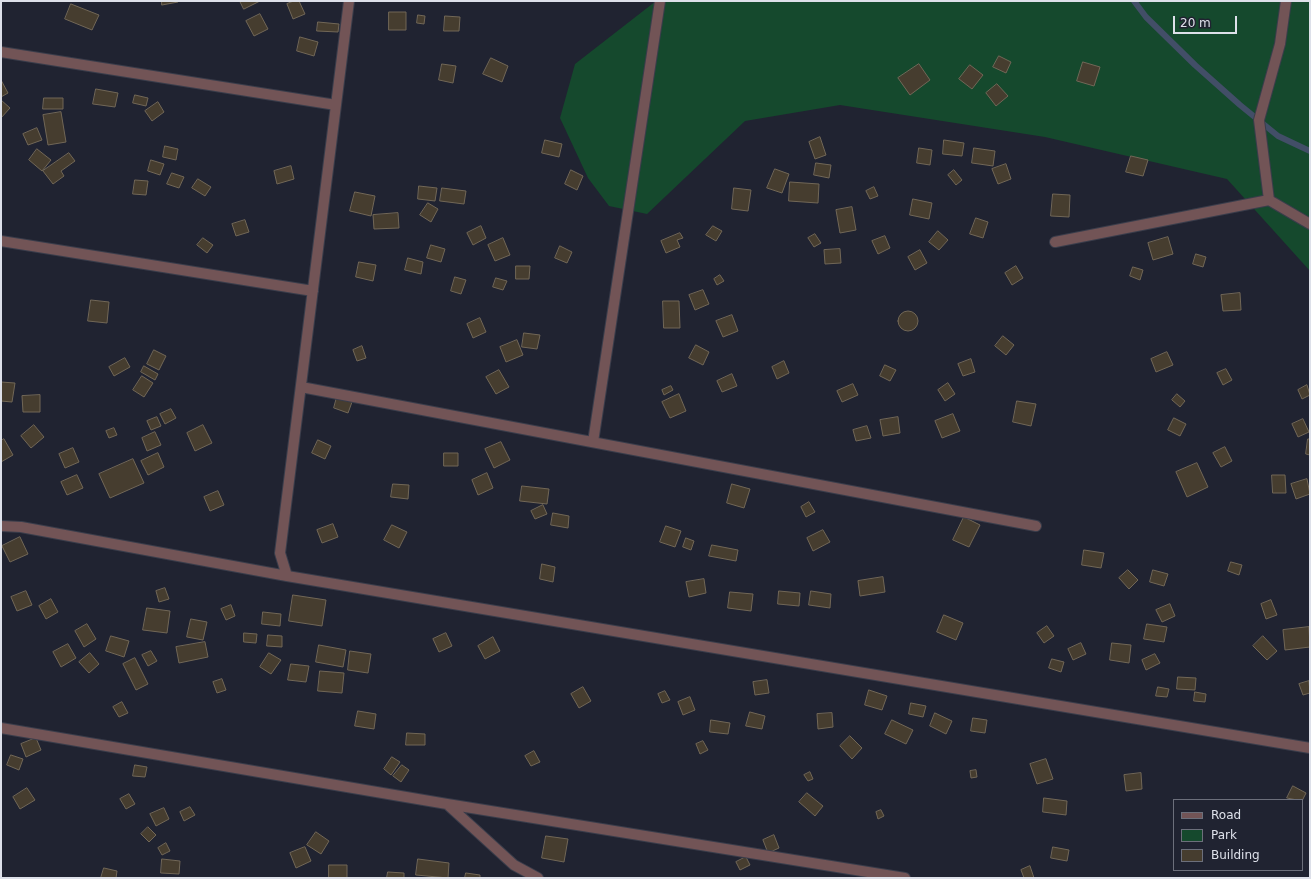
<!DOCTYPE html>
<style>
body{margin:0}
#map{position:relative;width:1311px;height:879px;overflow:hidden;background:#202331;font-family:"DejaVu Sans",sans-serif}
canvas{display:block}
.frame{position:absolute;inset:0;border:2px solid #dde0e9;pointer-events:none}
.legend{position:absolute;left:1173px;top:799px;width:130px;height:72px;box-sizing:border-box;background:#202331;border:1px solid #6c6f7b;margin:0;padding:5px 7px;list-style:none;font-size:12px;color:#dde0e9}
.legend li{display:flex;align-items:center;gap:8px;height:20px}
.legend b{width:20px;border:1px solid #6c6f7b}
.scale{position:absolute;left:1173px;top:16px;width:64px;height:18px;box-sizing:border-box;border:2px solid #dde0e9;border-top:0;padding-left:5px;font-size:12px;line-height:14px;white-space:nowrap;color:#dde0e9;-webkit-text-stroke:3px #202331;paint-order:stroke}
</style>
<div id="map">
<canvas width="1311" height="879"></canvas>
<div class="frame"></div>
<ul class="legend">
<li><b style="height:5px;background:#725456"></b>Road</li>
<li><b style="height:11px;background:#15492d"></b>Park</li>
<li><b style="height:11px;background:#463d2f"></b>Building</li>
</ul>
<div class="scale">20 m</div>
</div>
<script>
const context = document.querySelector('canvas').getContext('2d');
context.lineJoin = 'round';
function fillPath(path, color) { context.fillStyle = color; context.fill(path, 'evenodd'); }
function strokePath(path, color, width, dash) { context.strokeStyle = color; context.lineWidth = width; context.lineCap = dash ? 'butt' : 'round'; context.setLineDash(dash || []); context.stroke(path); }
const green = new Path2D(`
 M656 1H1310V271L1227 179 1045 137 840 105 745 121 647 214 609 206 588 178 560 118 575 64Z`);
const stream = new Path2D(`
 M1134 1 1146 17 1195 65 1240 105 1278 136 1310 151`);
const building = new Path2D(`
 M162 1H177L178 2 162 5Z
 M240 1H260L244 9Z
 M294 1H299L305 14 293 19 287 4Z
 M71 4 99 15 92 30 65 19Z
 M389 12H406V30H389Z
 M260 14 268 29 254 36 246 21Z
 M418 15 425 16 424 24 417 23Z
 M445 16 460 17 459 31H444Z
 M318 22 339 24 338 32 317 31Z
 M300 37 318 42 314 56 297 51Z
 M999 56 1011 62 1006 73 993 67Z
 M491 58 508 66 502 82 483 74Z
 M1083 62 1100 67 1094 86 1077 81Z
 M442 64 456 66 453 83 439 80Z
 M919 64 930 80 910 95 898 78Z
 M970 65 983 75 972 89 959 79Z
 M1 80 8 93 1 97Z
 M997 84 1008 96 996 106 986 93Z
 M96 89 118 93 115 107 93 104Z
 M135 95 148 98 146 106 133 103Z
 M44 98H63V109H43Z
 M1 100 10 108 1 118Z
 M158 102 164 112 152 121 145 111Z
 M61 112 66 142 48 145 43 115Z
 M37 128 42 140 28 145 23 134Z
 M820 137 826 155 815 159 809 142Z
 M545 140 562 144 559 157 542 153Z
 M944 140 964 143 962 156 943 154Z
 M165 146 178 149 176 160 163 157Z
 M919 148 932 150 930 165 917 163Z
 M974 148 995 151 993 166 972 163Z
 M37 149 51 160 42 171 29 160Z
 M69 153 75 161 61 171 64 176 53 184 43 171Z
 M1131 156 1148 160 1143 176 1126 172Z
 M151 160 164 164 160 175 148 171Z
 M816 163 831 165 829 178 814 175Z
 M1006 164 1011 179 998 184 992 169Z
 M291 166 294 179 277 184 274 171Z
 M775 169 789 174 782 193 767 188Z
 M571 170 583 176 577 190 565 184Z
 M954 170 962 180 956 185 948 175Z
 M172 173 184 177 179 188 167 184Z
 M198 179 211 187 205 196 192 188Z
 M135 180 148 181 146 195 133 194Z
 M790 182 819 184 818 203 789 201Z
 M419 186 437 188 435 201 418 199Z
 M874 187 878 196 870 199 866 191Z
 M442 188 466 191 464 204 440 201Z
 M734 188 751 190 748 211 732 209Z
 M355 192 375 196 371 216 350 211Z
 M1053 194 1070 195 1069 217 1051 216Z
 M913 199 932 203 929 219 910 215Z
 M428 203 438 209 431 222 420 215Z
 M852 207 856 230 840 233 836 210Z
 M398 213 399 228 374 229 373 215Z
 M976 218 988 222 983 238 970 234Z
 M245 220 249 232 236 236 232 224Z
 M481 226 486 238 473 245 467 233Z
 M713 226 722 231 716 241 706 235Z
 M938 231 948 240 939 250 929 242Z
 M680 233 683 238 677 240 680 247 666 253 661 241Z
 M815 234 821 243 814 247 808 238Z
 M885 236 890 248 878 254 872 241Z
 M1168 237 1173 254 1153 260 1148 243Z
 M203 238 213 245 207 253 197 245Z
 M503 238 510 255 495 261 488 245Z
 M431 245 445 249 441 262 427 258Z
 M560 246 572 252 567 263 555 258Z
 M840 249 841 263 825 264 824 250Z
 M920 250 927 263 915 270 908 257Z
 M1196 254 1206 257 1203 267 1193 264Z
 M408 258 423 262 421 274 405 270Z
 M359 262 376 265 373 281 356 277Z
 M516 266H530L529 279H516Z
 M1016 266 1023 278 1012 285 1005 273Z
 M1133 267 1143 270 1140 280 1130 276Z
 M720 275 724 281 717 285 714 279Z
 M455 277 466 280 461 294 451 291Z
 M496 278 507 281 503 290 493 287Z
 M703 290 709 304 695 310 689 295Z
 M1240 293 1241 310 1223 311 1221 295Z
 M91 300 109 302 107 323 88 321Z
 M663 301H679L680 328H664Z
 M898 321a10 10 0 1 1 20 0a10 10 0 1 1-20 0Z
 M732 315 738 331 723 337 716 321Z
 M480 318 486 332 473 338 467 324Z
 M524 333 540 335 537 349 522 347Z
 M1003 336 1014 345 1006 355 995 346Z
 M517 340 523 355 506 362 500 347Z
 M696 345 709 352 703 365 689 358Z
 M362 346 366 358 357 361 353 350Z
 M154 350 166 356 159 370 147 364Z
 M1167 352 1173 365 1156 372 1151 359Z
 M125 358 130 367 114 376 109 367Z
 M971 359 975 372 963 376 958 364Z
 M784 361 789 373 777 379 772 367Z
 M885 365 896 370 890 381 880 376Z
 M144 366 158 374 155 380 141 372Z
 M1226 369 1232 380 1223 385 1217 373Z
 M499 370 509 387 496 394 486 377Z
 M732 374 737 386 722 392 717 381Z
 M142 376 153 383 144 397 133 390Z
 M1 382 15 383 12 402 1 401Z
 M948 383 955 394 945 401 938 390Z
 M853 384 858 395 842 402 837 391Z
 M1307 385 1310 395 1302 399 1298 390Z
 M671 386 673 390 664 395 662 390Z
 M679 394 686 411 670 418 662 402Z
 M1177 394 1185 401 1180 407 1172 400Z
 M40 395V412H23L22 396Z
 M337 397 352 402 348 413 334 408Z
 M1017 401 1036 404 1031 426 1013 422Z
 M171 409 176 418 165 424 160 414Z
 M953 414 960 431 942 438 935 421Z
 M157 417 161 426 151 430 147 421Z
 M898 417 900 433 883 436 880 420Z
 M1174 418 1186 424 1180 436 1168 430Z
 M1303 419 1309 432 1298 437 1292 424Z
 M34 425 44 437 31 448 21 436Z
 M203 425 212 443 195 451 187 433Z
 M867 426 871 438 856 441 853 430Z
 M114 428 117 435 109 438 106 431Z
 M155 432 161 445 147 451 142 438Z
 M4 439 13 455 1 462V441Z
 M1308 439H1310V455L1306 454Z
 M318 440 331 446 325 459 312 453Z
 M501 442 510 460 494 468 485 449Z
 M1225 447 1232 461 1221 467 1213 453Z
 M73 448 79 462 65 468 59 454Z
 M158 453 164 467 148 475 141 461Z
 M444 453H458V466H444Z
 M133 459 144 483 110 498 99 474Z
 M1197 463 1208 487 1187 497 1176 472Z
 M487 473 493 488 478 495 472 480Z
 M77 475 83 488 67 495 61 482Z
 M1272 475H1285L1286 493H1273Z
 M1307 479 1310 494 1296 499 1291 484Z
 M393 484 409 485 408 499 391 497Z
 M732 484 750 489 744 508 727 503Z
 M522 486 549 489 547 504 520 501Z
 M218 491 224 505 210 511 204 497Z
 M809 502 815 512 806 517 801 507Z
 M543 505 547 514 535 519 531 511Z
 M553 513 569 516 568 528 551 525Z
 M964 517 980 525 969 547 953 540Z
 M333 524 338 537 322 543 317 530Z
 M392 525 407 532 399 548 384 540Z
 M666 526 681 531 675 547 660 542Z
 M823 530 830 542 813 551 807 538Z
 M20 537 28 554 10 562 2 546Z
 M686 538 694 541 691 550 683 547Z
 M712 545 738 550 736 561 709 556Z
 M1084 550 1104 553 1101 568 1082 565Z
 M1231 562 1242 565 1239 575 1228 571Z
 M542 564 555 567 553 582 540 579Z
 M1128 570 1138 580 1129 589 1119 578Z
 M1153 570 1168 574 1164 586 1150 582Z
 M883 577 885 592 860 596 858 581Z
 M704 579 706 593 689 597 686 582Z
 M165 588 169 599 159 602 156 591Z
 M26 591 32 605 17 611 11 597Z
 M779 591 800 593 799 606 778 604Z
 M811 591 831 594 830 608 809 605Z
 M730 592 753 594 751 611 728 608Z
 M293 595 326 600 322 626 289 621Z
 M51 599 58 612 46 619 39 606Z
 M1271 600 1277 615 1266 619 1261 604Z
 M1170 604 1175 616 1162 622 1156 610Z
 M231 605 235 616 226 620 221 609Z
 M147 608 170 611 167 633 143 630Z
 M263 612 281 614 280 626 262 624Z
 M944 615 963 623 956 640 937 632Z
 M191 619 207 622 203 640 187 637Z
 M87 624 96 639 84 647 75 631Z
 M1147 624 1167 627 1164 642 1144 639Z
 M1047 626 1054 636 1044 643 1037 633Z
 M1309 627 1310 647 1285 650 1283 630Z
 M244 633 257 634 256 643 244 642Z
 M446 633 452 646 439 652 433 639Z
 M268 635 282 636V647L267 646Z
 M111 636 129 641 124 657 106 651Z
 M1263 636 1277 651 1267 660 1253 646Z
 M493 637 500 651 485 659 478 646Z
 M205 642 208 657 179 663 176 647Z
 M1081 643 1086 654 1073 660 1068 649Z
 M1112 643 1131 645 1129 663 1110 660Z
 M68 644 76 658 61 667 53 652Z
 M319 645 346 650 343 667 316 662Z
 M151 651 157 661 148 666 142 655Z
 M350 651 371 654 368 673 348 670Z
 M90 653 99 664 89 673 79 662Z
 M269 653 281 660 271 674 260 667Z
 M1155 654 1160 663 1146 670 1142 660Z
 M135 658 148 684 136 690 123 664Z
 M1052 659 1064 662 1061 672 1049 668Z
 M291 664 309 666 306 682 288 680Z
 M320 671 344 673 342 693 318 691Z
 M1178 677 1196 678 1195 690 1177 689Z
 M222 679 226 690 217 693 213 682Z
 M767 680 769 693 755 695 753 682Z
 M1309 681 1310 693 1303 695 1299 684Z
 M583 687 591 701 579 708 571 694Z
 M1158 687 1169 689 1167 697 1156 696Z
 M869 690 887 696 882 710 865 705Z
 M665 691 670 700 662 703 658 694Z
 M1195 692 1206 694 1205 702 1194 701Z
 M690 697 695 710 683 715 678 702Z
 M122 702 128 713 119 717 113 707Z
 M911 703 926 706 923 717 909 714Z
 M358 711 376 714 374 729 355 726Z
 M750 712 765 716 762 729 746 726Z
 M832 713 833 727 818 729 817 714Z
 M935 713 952 721 946 734 930 726Z
 M973 718 987 720 985 733 971 731Z
 M711 720 730 723 728 734 710 732Z
 M892 720 913 730 906 744 885 734Z
 M407 733 425 734V745H406Z
 M850 736 862 748 852 759 840 746Z
 M36 738 41 750 26 757 21 744Z
 M703 741 708 750 700 754 696 744Z
 M534 751 540 762 531 766 525 756Z
 M11 755 23 759 19 770 7 765Z
 M392 757 400 762 391 775 384 769Z
 M1046 759 1053 779 1037 784 1030 764Z
 M135 765 147 767 145 777 133 776Z
 M402 765 409 770 401 782 393 776Z
 M976 770 977 777 971 778 970 771Z
 M810 772 813 779 808 781 804 775Z
 M1141 773 1142 789 1126 791 1124 775Z
 M1293 786 1306 793 1302 801 1287 798Z
 M27 788 35 800 20 809 13 797Z
 M807 793 823 806 815 816 799 802Z
 M129 794 135 804 126 809 120 799Z
 M1044 798 1067 801 1066 815 1043 812Z
 M190 807 195 815 184 821 180 812Z
 M164 808 169 819 156 826 150 814Z
 M881 810 884 816 878 819 876 812Z
 M148 827 156 835 149 842 141 834Z
 M316 832 329 841 321 854 307 845Z
 M774 835 779 848 768 853 763 840Z
 M546 836 568 839 564 862 542 858Z
 M166 843 170 851 162 855 158 848Z
 M305 847 311 861 296 868 290 853Z
 M1053 847 1069 850 1067 861 1051 858Z
 M746 857 750 865 740 870 736 862Z
 M162 859 180 861 179 874 161 873Z
 M418 859 449 863 448 878 416 875Z
 M329 865H347V878H329Z
 M1030 866 1034 878H1024L1021 870Z
 M104 868 117 871 116 878H101Z
 M388 872 404 873V878H387Z
 M466 873 480 875V878H465Z`);
const minor = new Path2D(`
 M1 52 336 105
 M1269 200 1259 120 1280 44 1286 1
 M1 241 313 291
 M1055 242 1269 200 1310 224
 M301 387 1036 526
 M593 442 660 1
 M1 526 21 527 287 576 1310 748
 M287 576 280 553 349 1
 M1 728 447 804 905 878
 M447 804 514 865 538 878`);
fillPath(green, '#15492d');
strokePath(stream, '#424e67', 6);
fillPath(building, '#463d2f');
strokePath(building, '#716757', 1);
strokePath(minor, '#3a3d4b', 12);
strokePath(minor, '#725456', 10);
</script>
